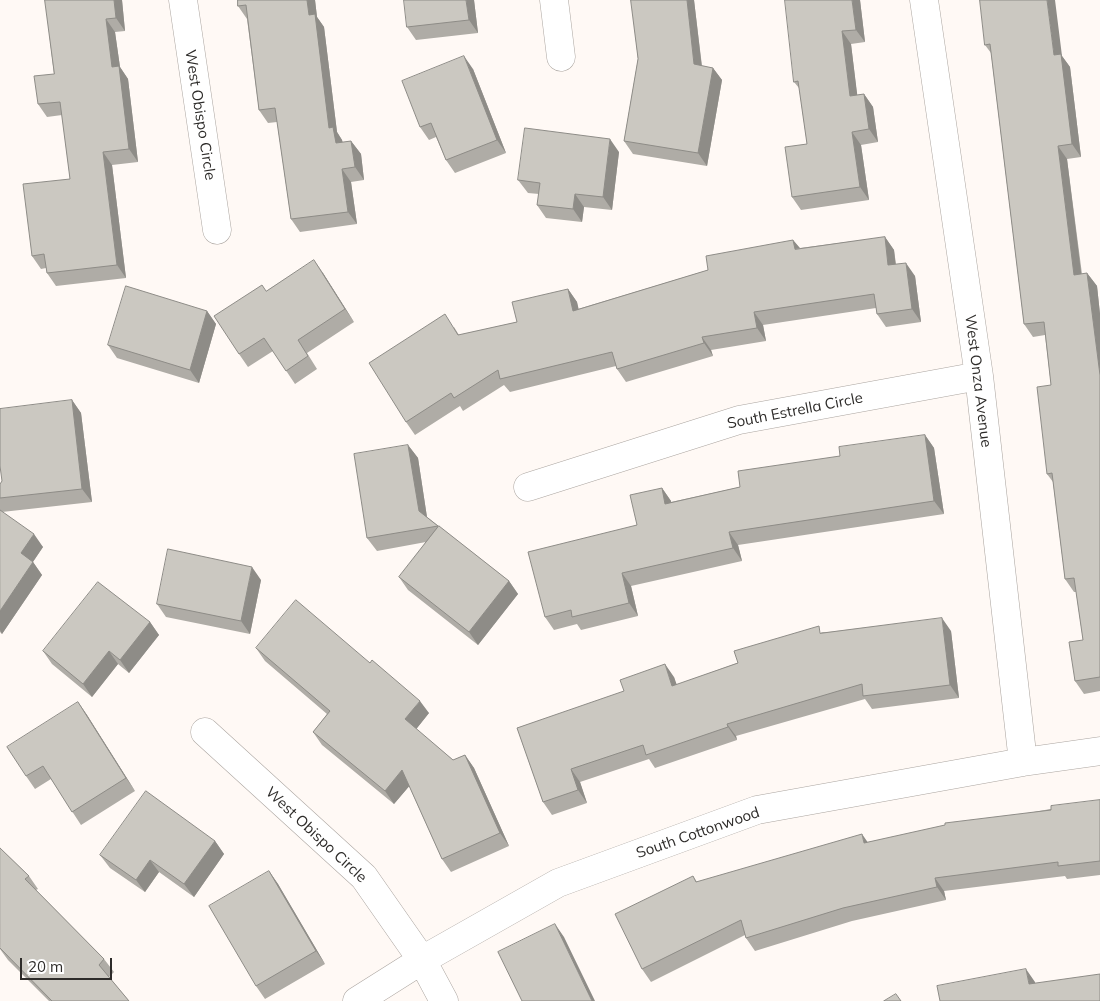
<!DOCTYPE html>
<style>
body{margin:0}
#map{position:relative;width:1100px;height:1001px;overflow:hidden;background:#fff9f5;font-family:Mulish,sans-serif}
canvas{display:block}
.scale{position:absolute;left:20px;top:958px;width:92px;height:22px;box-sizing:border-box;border:2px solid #2e2c2a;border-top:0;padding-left:6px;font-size:15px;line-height:18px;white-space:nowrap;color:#2e2c2a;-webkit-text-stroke:4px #fff;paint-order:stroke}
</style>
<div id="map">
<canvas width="1100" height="1001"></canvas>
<div class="scale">20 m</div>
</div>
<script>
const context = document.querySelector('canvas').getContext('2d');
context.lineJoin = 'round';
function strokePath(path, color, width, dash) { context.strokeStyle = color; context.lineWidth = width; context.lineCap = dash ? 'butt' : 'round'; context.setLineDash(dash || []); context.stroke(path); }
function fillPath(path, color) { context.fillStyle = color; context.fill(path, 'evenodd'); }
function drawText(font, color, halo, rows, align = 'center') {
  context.font = font + ' Mulish,sans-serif'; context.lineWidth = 4.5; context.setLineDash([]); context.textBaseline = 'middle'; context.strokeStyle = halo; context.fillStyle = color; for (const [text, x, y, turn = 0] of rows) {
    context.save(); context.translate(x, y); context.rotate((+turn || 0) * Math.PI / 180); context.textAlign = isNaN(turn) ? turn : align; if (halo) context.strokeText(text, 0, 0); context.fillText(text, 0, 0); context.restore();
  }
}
const street = new Path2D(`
 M183 0 217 230
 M554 0 561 57
 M924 0 979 376 1023 762
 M528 487 739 420 979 376
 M205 732 364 877 422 960 444 1001
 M357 1001 422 960 558 883 757 810 1023 762 1100 751`);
const wall = new Path2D(`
 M45 0H122L125 31 115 32 120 67 128 79 138 162 112 165 126 278 56 286 47 273 46 268 41 269 32 256 70 179 62 115 47 117 38 104 54 74Z
 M238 0H315L317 17 324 27 337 132 342 140 343 143 351 141 361 154 364 180 351 182 357 224 300 232 291 219 277 122 268 123 259 110 247 19 238 6Z
 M474 0 478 33 416 40 407 27Z
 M631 0H694L702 66 713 68 722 80 707 166 633 154 624 141 638 59Z
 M860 0 865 42 851 44 857 95 864 94 873 107 878 142 861 145 869 200 801 210 792 197 807 144 799 88 794 82Z
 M980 0 1062 56 1070 67 1081 157 1067 159 1082 274 1087 273 1097 286 1100 314V691L1084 694 1075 681 1083 640 1076 592H1074L1065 579 1053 482 1047 474 1051 385 1045 335 1033 337 1024 324 991 53 985 45Z
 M473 69 506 153 455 173 446 160 436 137 429 140 420 127Z
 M619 152 612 210 584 207 582 222 546 218 537 205 539 194 528 193 518 180Z
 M885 237 894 250 896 264 915 276 921 322 886 327 877 314 876 308 763 325 766 341 711 350 713 356 626 382 617 369 616 366 510 392 504 385 463 411 460 406 415 435 406 422 454 327 459 335 517 322 568 289 577 302 578 309 708 270 793 240 800 248Z
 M323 273 354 322 307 353 317 369 295 384 273 351 248 367 239 354 266 291Z
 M207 311 216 324 199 383 117 358 108 345Z
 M72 400 81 413 92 502 2 512 43 547 33 562 42 575 2 634 0 632V484Z
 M925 435 934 448 944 514 738 545 742 561 631 586 638 616 581 630 577 624 554 630 545 617 637 525 662 488 671 501V502L740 487 840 456Z
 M408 445 418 458 427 517 509 581 518 594 478 645 408 590 399 577 426 542 377 551 367 538Z
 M261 580 250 634 166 617 157 604Z
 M150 622 159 635 129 673 118 664 92 697 52 664 43 651Z
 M951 631 959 698 872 709 865 699 736 736 737 740 655 768 649 759 580 782 587 803 552 815 543 802 517 728 674 677 676 685 823 632Z
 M256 648 429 713 416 729 453 760 465 755 474 768 509 846 451 872 442 859 409 786 394 804 322 745 313 732 327 714 265 661Z
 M78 702 87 715 135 791 81 825 51 779 35 789 26 776Z
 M1100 800V875L1067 879 1065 876 944 891 946 900 852 921 755 951 746 938 745 935 651 982 642 969 693 876 697 882 868 842Z
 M215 841 224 854 194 897 159 872 145 892 110 868 100 855Z
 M0 848 29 876 38 889 36 890 104 959 114 972 109 977 129 1001H49L8 960 0 949Z
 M269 871 278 884 325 964 265 999 256 986Z`);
const shadedWall = new Path2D(`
 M114 0H122L125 31 116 18Z
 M307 0H315L317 17 324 27 337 132 342 140 345 156 336 143 329 128 309 15Z
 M466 0H474L478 33 469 20Z
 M687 0H694L703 77 694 64Z
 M852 0H860L865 42 856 30Z
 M1047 0H1055L1062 56 1070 67 1081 157 1072 144 1054 55Z
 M106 19 115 32 120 67 128 79 138 162 129 149 112 67Z
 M842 31 851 44 859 109 850 96Z
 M464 56 473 69 506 153 497 140Z
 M713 68 722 80 707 166 698 153Z
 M864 94 873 107 878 142 869 129Z
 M852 132 861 145 869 200 860 187Z
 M610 139 619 152 612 210 603 197Z
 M351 141 361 154 364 180 355 167Z
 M1058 146 1067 159 1083 288 1074 275Z
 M103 152 112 165 126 278 117 265Z
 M342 169 351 182 357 224 348 212Z
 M575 194 584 207 582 222 573 209Z
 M885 237 894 250 897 278 888 265Z
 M793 240 803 252 795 249Z
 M314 260 323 273 354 322 345 309Z
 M906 263 915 276 921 322 912 309Z
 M1087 273 1097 286 1100 314V375Z
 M568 289 577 302 582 323 573 311Z
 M207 311 216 324 199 383 190 370Z
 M754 312 763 325 766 341 757 328Z
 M702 337 711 350 713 356 704 343Z
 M72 400 81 413 92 502 82 489Z
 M925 435 934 448 944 514 934 501Z
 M408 445 418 458 428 524 419 511Z
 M662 488 671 501 674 517 665 504Z
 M729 532 738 545 742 561 733 548Z
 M34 534 43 547 30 566 21 553Z
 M33 562 42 575 2 634 0 630V611Z
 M252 567 261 580 250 634 241 621Z
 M622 573 631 586 638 616 629 603Z
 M509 581 518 594 478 645 469 632Z
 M942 618 951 631 959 698 950 685Z
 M150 622 159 635 129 673 120 660Z
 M109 651 118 664 92 697 83 684Z
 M665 664 674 677 682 699 672 686Z
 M420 701 429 713 414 732 405 719Z
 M78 702 87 715 135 791 126 778Z
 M727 724 736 736 737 740 728 727Z
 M465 755 474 768 509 846 500 833Z
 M571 769 580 782 587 803 578 790Z
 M402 770 412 783 394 804 385 791Z
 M862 834 871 847 864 843Z
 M215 841 224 854 194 897 184 884Z
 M150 860 159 872 145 892 136 880Z
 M269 871 278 884 325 964 316 951Z
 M935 878 944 891 946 900 937 887Z
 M555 924 564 937 595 1001H592Z
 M1026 969 1035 982 1038 997 1029 984Z`);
const building = new Path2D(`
 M45 0H114L116 18 106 19 112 67 119 66 129 149 103 152 117 265 47 273 44 254 32 256 23 184 70 179 60 102 38 104 34 76 54 74Z
 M238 0H307L309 15 315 14 329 128 333 127 336 143 351 141 355 167 342 169 348 212 291 219 275 108 259 110 246 5 238 6Z
 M404 0H466L469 20 407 27Z
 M631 0H687L694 64 713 68 698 153 624 141 638 59Z
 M785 0H852L856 30 842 31 850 96 864 94 869 129 852 132 860 187 792 197 785 147 807 144 798 81 794 82Z
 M980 0H1047L1054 55 1061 54 1072 144 1058 146 1074 275 1087 273 1100 375V677L1075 681 1069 642 1083 640 1074 578 1065 579 1052 473 1047 474 1037 387 1051 385 1044 322 1024 324 990 44 985 45Z
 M464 56 497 140 446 160 431 123 420 127 402 81Z
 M525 128 610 139 603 197 575 194 573 209 537 205 540 183 518 180Z
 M885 237 888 265 906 263 912 309 877 314 874 294 754 312 757 328 702 337 704 343 617 369 612 352 500 379 498 370 454 398 451 393 406 422 369 363 445 314 458 335 517 322 512 302 568 289 573 311 708 270 706 256 793 240 795 249Z
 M314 260 345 309 298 340 308 356 286 371 264 338 239 354 214 316 262 285 266 291Z
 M126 286 207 311 190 370 108 345Z
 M72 400 82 489 0 498V484L2 481 0 466V409Z
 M925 435 934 501 729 532 733 548 622 573 629 603 572 617 571 610 545 617 528 552 637 525 630 495 662 488 665 504 740 487 738 471 840 456 839 447Z
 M408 445 419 511 438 526 367 538 354 454Z
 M0 510 34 534 21 553 33 562 0 611Z
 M439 526 509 581 469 632 399 577Z
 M168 549 252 567 241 621 157 604Z
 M98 582 150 622 120 660 109 651 83 684 43 651Z
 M296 600 370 663 372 660 420 701 405 719 453 760 465 755 500 833 442 859 402 770 385 791 313 732 330 711 256 648Z
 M942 618 950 685 863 696 862 684 727 724 728 727 646 755 643 745 571 769 578 790 543 802 517 728 624 691 620 680 665 664 672 686 738 663 734 651 819 626 820 633Z
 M78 702 126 778 72 812 43 766 26 776 7 747Z
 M146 791 215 841 184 884 150 860 136 880 100 855Z
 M1100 800V861L1058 866V862L935 878 937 887 843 908 746 938 741 920 642 969 615 914 693 876 696 882 862 834 864 843 945 825V823L1051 810V806Z
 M0 848 29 876 25 879 104 959 99 965 129 1001H52L0 948Z
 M269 871 316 951 256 986 209 906Z
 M555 924 592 1001H522L498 952Z
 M1026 969 1029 984 1100 974V1001H940L937 986Z
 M896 994 901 1001H884Z`);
const streetNames = [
 ["West Obispo Circle",200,115,81],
 ["West Onza Avenue",978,381,83],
 ["South Estrella Circle",795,411,-11],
 ["South Cottonwood",698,833,-19],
 ["West Obispo Circle",316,835,43]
];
strokePath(street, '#aba5a0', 29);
strokePath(street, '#fff', 28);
fillPath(wall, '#afaca6');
fillPath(shadedWall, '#8e8c87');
fillPath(building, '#cbc8c1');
strokePath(building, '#8e8c87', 1);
drawText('15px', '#2e2c2a', '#fff', streetNames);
</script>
